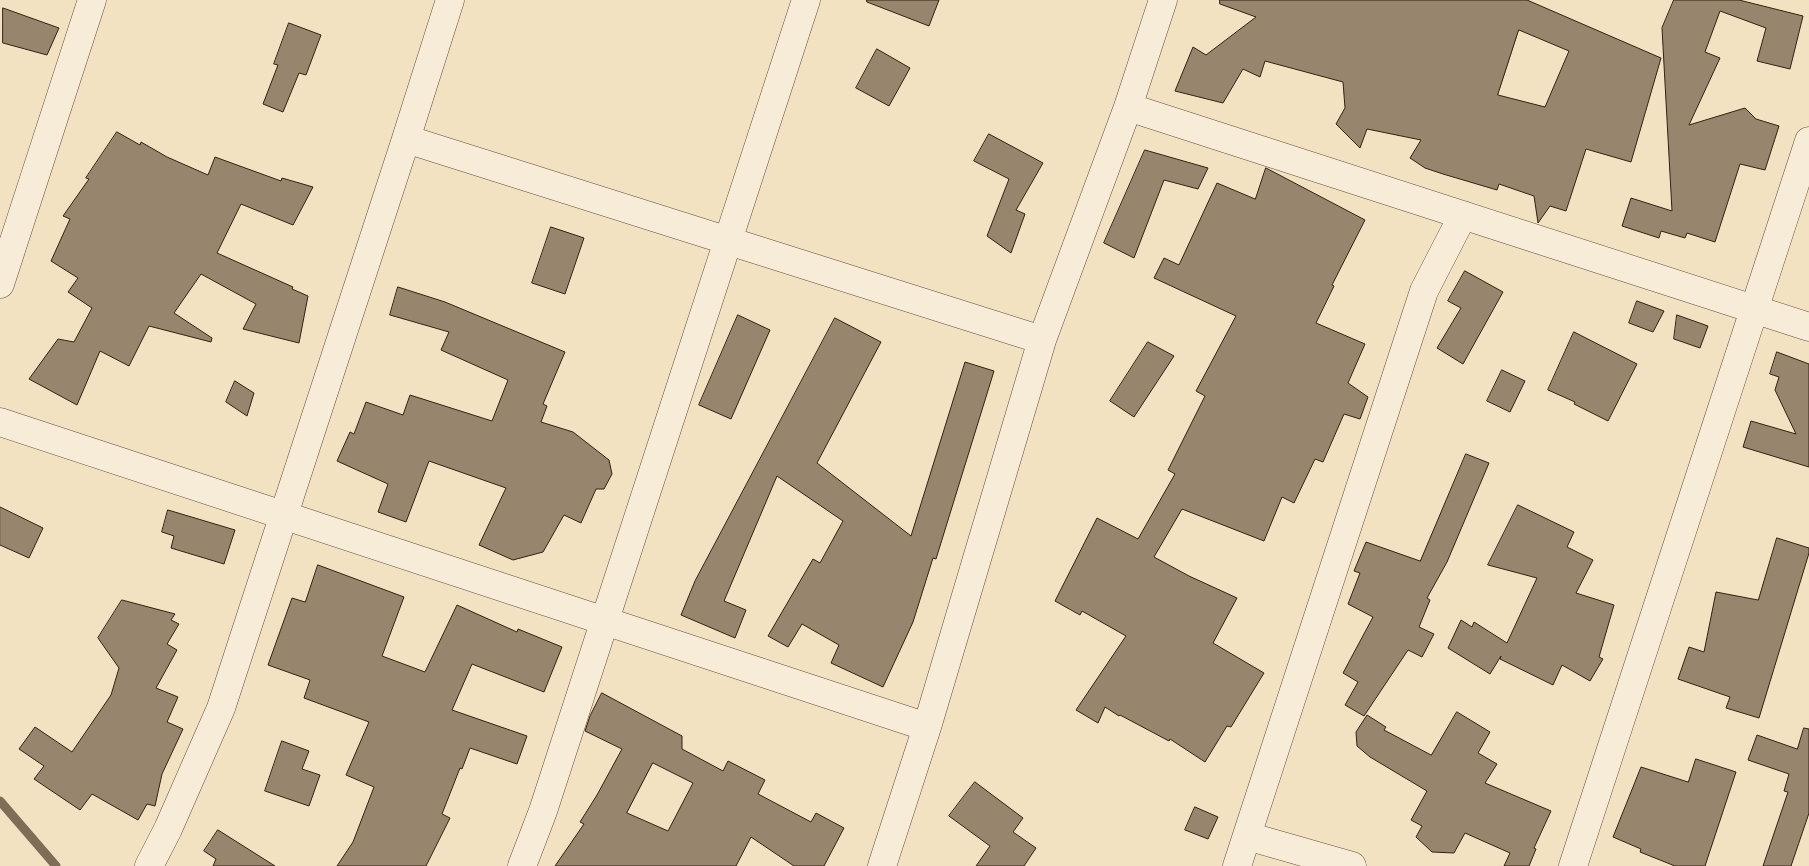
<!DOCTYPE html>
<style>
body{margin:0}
canvas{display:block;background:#f2e2c2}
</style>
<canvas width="1809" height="866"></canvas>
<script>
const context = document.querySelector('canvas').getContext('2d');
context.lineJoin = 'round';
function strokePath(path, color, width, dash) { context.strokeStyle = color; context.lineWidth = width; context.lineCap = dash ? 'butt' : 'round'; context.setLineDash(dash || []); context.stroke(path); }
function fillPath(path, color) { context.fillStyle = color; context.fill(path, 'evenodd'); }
const stream = new Path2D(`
 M0 801 56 866`);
const building = new Path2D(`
 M867 0H939L929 26 867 2Z
 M1220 0H1527L1661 58 1631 162 1586 149 1566 211 1550 206 1538 223 1534 196 1499 184 1497 190 1443 174 1425 168 1410 158 1421 140 1367 129 1360 148 1336 124 1345 108 1343 82 1265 61 1260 77 1243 69 1223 103 1175 91 1193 47 1206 55 1256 17 1220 4ZM1519 30 1569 51 1545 107 1498 95Z
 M1674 0H1739L1803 16 1790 69 1757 61 1766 28 1720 11 1705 52 1720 58 1689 125 1745 108 1756 119 1779 126 1765 170 1740 164 1715 242 1687 233 1685 238 1661 231 1659 238 1622 226 1631 198 1672 211 1662 28Z
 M3 8 59 28 47 55 3 43Z
 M289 23 321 35 306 75 299 73 283 112 263 104 278 65 274 64Z
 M877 49 910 68 889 106 856 88Z
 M117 132 140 145 141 142 167 157 208 175 215 157 281 181 282 178 313 187 293 225 241 204 217 253 293 287 292 289 308 296 299 343 243 329 256 304 201 274 174 313 212 338 211 342 149 326 129 366 100 351 77 405 29 379 58 339 74 342 92 308 68 292 78 278 51 261 70 219 63 216 89 179 86 178Z
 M989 134 1043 163 1016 210 1025 214 1011 253 987 236 1009 179 974 161Z
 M1145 150 1208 168 1198 189 1164 180 1134 258 1104 243Z
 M1266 168 1365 220 1332 285 1334 286 1316 323 1365 344 1348 383 1368 397 1360 419 1344 414 1323 462 1315 459 1294 503 1282 497 1264 541 1182 509 1154 557 1189 576 1237 598 1213 643 1264 673 1231 727 1227 726 1205 762 1170 739 1169 741 1120 715 1119 716 1105 707 1098 723 1076 710 1126 636 1082 611 1080 615 1055 601 1097 518 1138 539 1175 474 1168 470 1205 396 1196 391 1236 316 1154 278 1164 258 1179 265 1217 183 1255 199Z
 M551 227 584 238 565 294 532 283Z
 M1465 271 1503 292 1463 364 1437 348 1461 308 1448 301Z
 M398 287 445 302 565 352 543 404 547 406 541 422 573 432 609 460 612 474 604 489H596L581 523 564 515 543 552 513 560 479 545 506 488 429 461 406 522 378 512 388 484 337 461 350 432 354 434 366 402 403 415 410 395 492 421 508 380 441 350 449 332 390 315Z
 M1637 301 1664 311 1653 332 1629 323Z
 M738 315 770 330 731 419 699 405Z
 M1677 315 1708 326 1700 348 1674 339Z
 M835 318 881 342 817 463 911 536 965 362 994 371 936 559 933 558 913 622 883 687 831 663 839 645 802 624 788 647 768 636 813 559 820 563 843 521 777 476 724 601 746 610 735 638 681 615 695 581Z
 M1574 332 1637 364 1608 421 1574 404 1575 402 1548 390Z
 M1148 342 1174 356 1134 417 1110 401Z
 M1777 352 1809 364V467L1743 447 1751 421 1796 434 1775 390 1779 377 1770 374Z
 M1502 370 1525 381 1510 412 1487 401Z
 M235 381 254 393 247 416 226 402Z
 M1466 454 1489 463 1447 562 1427 598 1430 600 1419 627 1434 634 1422 657 1408 650 1364 716 1345 705 1358 682 1343 673 1373 617 1348 604 1360 573 1354 571 1366 542 1420 561Z
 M1518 505 1574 532 1567 547 1593 560 1576 593 1614 605 1599 657 1603 659 1590 681 1562 665 1553 685 1500 659 1501 656 1490 674 1448 648 1461 620 1472 627 1474 622 1507 643 1537 578 1488 565Z
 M0 507 43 528 29 558 0 545Z
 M168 510 235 530 224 564 171 548 174 536 162 532Z
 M1777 538 1809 548V553L1759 718 1726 708 1730 697 1678 679 1689 647 1704 652 1716 592 1758 600Z
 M318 565 404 597 382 656 425 672 457 605 517 632 518 629 562 647 544 692 472 664 452 710 527 736 517 764 470 748 462 769 460 768 442 814 450 818 426 866H337L353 842 374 787 346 775 369 722 304 698 310 680 268 665 292 598 305 602Z
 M122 600 175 614 171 620 179 624 167 644 177 650 156 688 178 697 167 722 183 729 162 774 155 806 147 804 138 820 92 794 80 810 34 779 44 766 19 749 35 727 72 752 111 695 119 668 98 638Z
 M602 693 682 736V749L723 771 728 761 765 780 758 794 811 822 816 813 844 828 824 866H794L751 837 736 866H555L584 824 580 822 597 795 622 749 585 731 590 716ZM653 763 693 783 668 831 627 813Z
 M1457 712 1490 732 1478 753 1497 764 1485 783 1551 811 1534 848 1536 849 1529 866H1504L1510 853 1465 833 1454 853 1432 852 1416 837 1422 826 1411 820 1427 791 1370 757 1357 746 1356 732 1367 715 1386 727 1384 730 1431 755Z
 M1804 728 1809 729V813L1791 866H1763L1788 792 1784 791 1789 774 1748 760 1757 735 1797 749Z
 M282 741 309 751 302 769 320 775 309 806 265 791Z
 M1696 759 1736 772 1705 866H1675L1640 852 1641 849 1613 837 1641 767 1688 782Z
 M975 782 1023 818 1013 832 1036 848 1024 866H976L990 846 949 816Z
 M1195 807 1218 817 1208 839 1185 830Z
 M218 830 275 866H213L216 859 204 851Z`);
const minor = new Path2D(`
 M1128 107 1809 327
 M406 139 1042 340
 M0 284 92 0
 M0 422 927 727
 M1247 836 1352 866
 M149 866 168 829 221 708 406 139 450 0
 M522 866 543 811 806 0
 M882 866 927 727 1042 340 1128 107 1163 0
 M1237 866 1424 291 1463 215
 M1573 866 1809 141`);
strokePath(stream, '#806d57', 9);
fillPath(building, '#97856d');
strokePath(building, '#352011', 1);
strokePath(minor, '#64503d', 29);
strokePath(minor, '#f7ecd7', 28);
</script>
